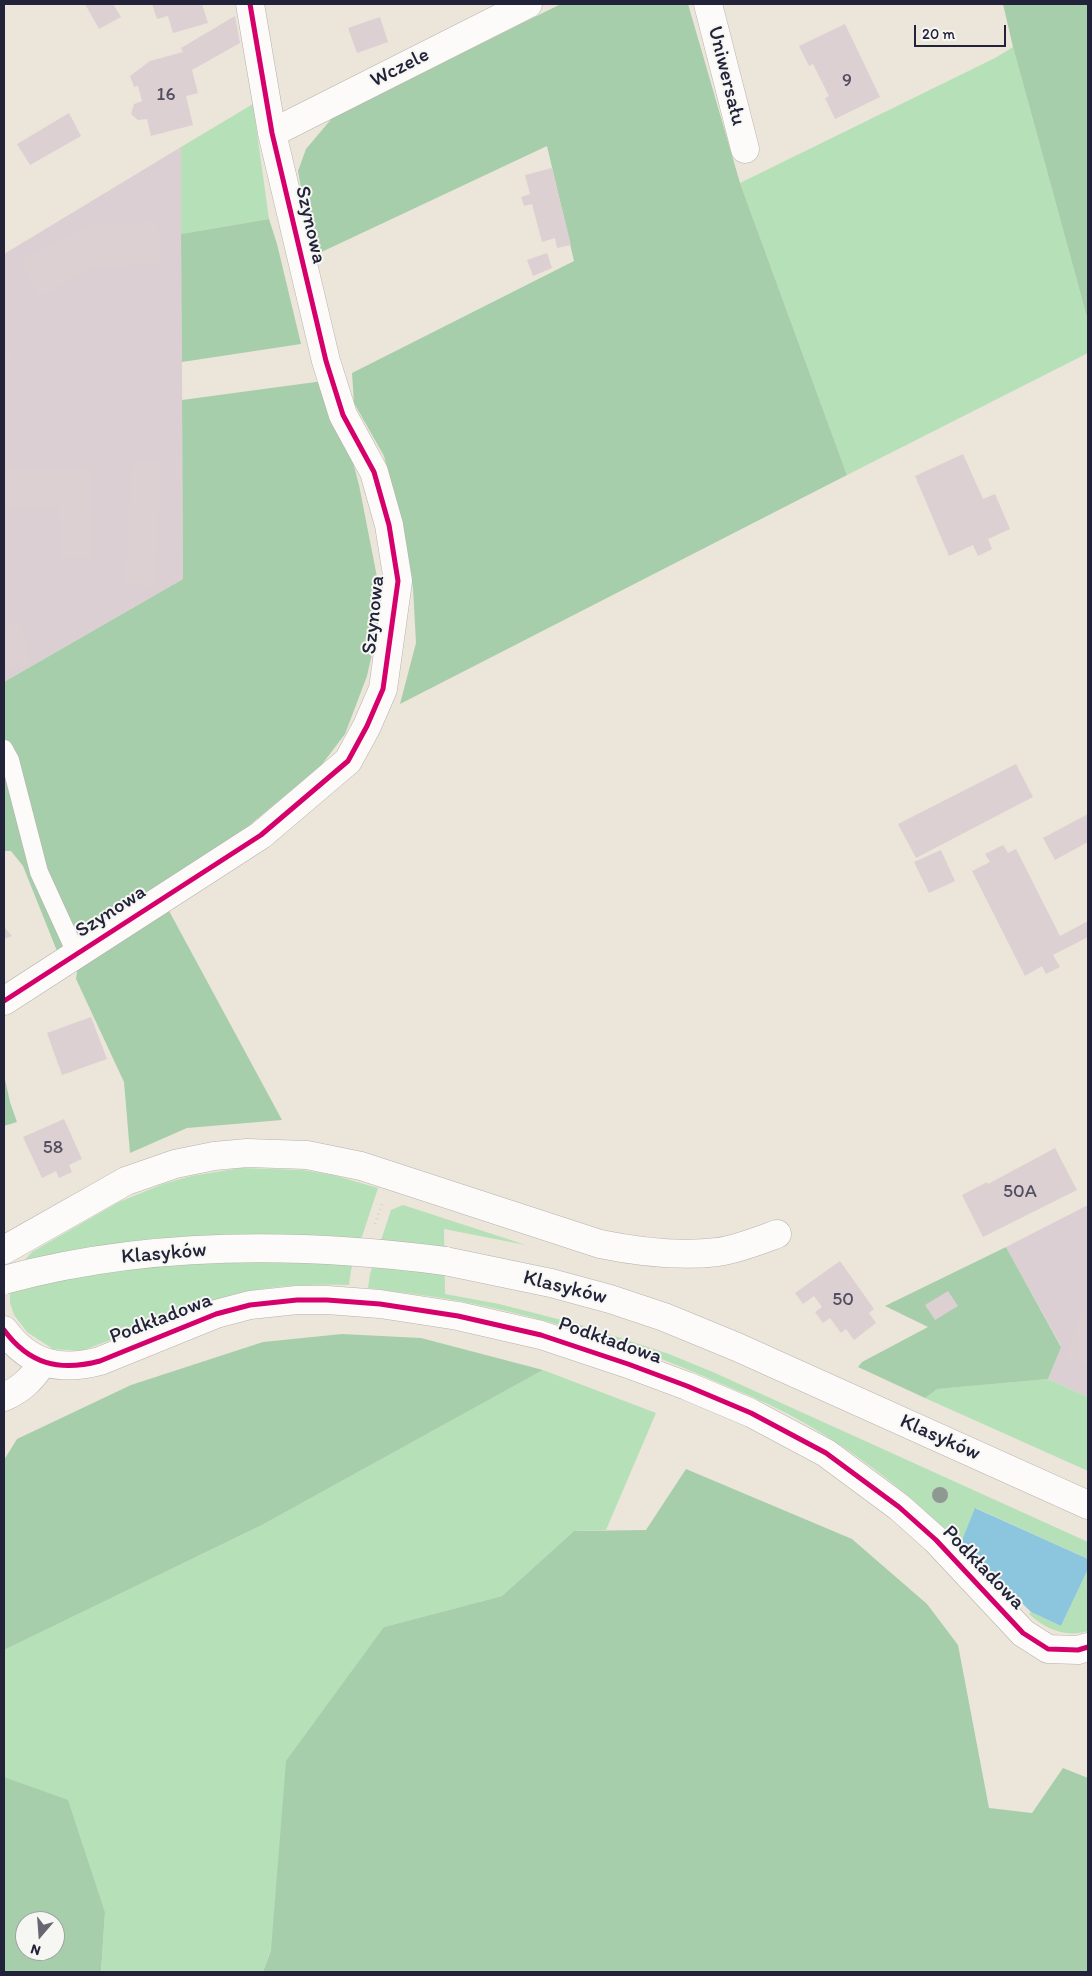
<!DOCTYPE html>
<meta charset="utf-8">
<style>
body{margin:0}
#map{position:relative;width:1092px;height:1976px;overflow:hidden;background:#ece5da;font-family:Itim,sans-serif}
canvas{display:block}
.frame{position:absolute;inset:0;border:5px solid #22223b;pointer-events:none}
.north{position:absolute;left:15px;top:1911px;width:50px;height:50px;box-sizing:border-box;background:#f6f6f2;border:1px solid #a1a1a9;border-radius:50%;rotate:198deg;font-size:14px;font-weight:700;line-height:20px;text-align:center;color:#22223b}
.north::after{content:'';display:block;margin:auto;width:18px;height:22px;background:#696673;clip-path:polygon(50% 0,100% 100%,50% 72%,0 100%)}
.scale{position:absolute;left:914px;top:25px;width:92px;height:22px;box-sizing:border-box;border:2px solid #22223b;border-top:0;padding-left:6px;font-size:15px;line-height:18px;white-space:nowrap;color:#22223b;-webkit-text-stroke:4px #f6f6f2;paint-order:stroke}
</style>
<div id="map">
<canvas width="1092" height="1976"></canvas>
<div class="frame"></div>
<div class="north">N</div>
<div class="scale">20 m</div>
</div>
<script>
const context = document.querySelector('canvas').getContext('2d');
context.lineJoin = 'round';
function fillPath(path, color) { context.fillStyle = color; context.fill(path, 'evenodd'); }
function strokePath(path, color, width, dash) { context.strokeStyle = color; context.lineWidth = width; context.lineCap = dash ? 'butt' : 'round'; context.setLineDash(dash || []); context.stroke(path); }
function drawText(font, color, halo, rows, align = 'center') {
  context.font = font + ' Itim,sans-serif'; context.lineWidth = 4; context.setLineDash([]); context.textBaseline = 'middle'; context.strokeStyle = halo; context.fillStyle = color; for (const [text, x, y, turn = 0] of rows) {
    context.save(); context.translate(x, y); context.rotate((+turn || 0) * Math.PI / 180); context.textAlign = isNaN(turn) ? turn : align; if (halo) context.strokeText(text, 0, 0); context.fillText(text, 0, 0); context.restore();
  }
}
const industrial = new Path2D(`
 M181 147 183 579 4 682V254Z
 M1088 1205V1397L1048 1379 1061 1346 1006 1247Z`);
const green = new Path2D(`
 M1013 47 1088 321V353L847 475 740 183 995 58Z
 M253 104 269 219 181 234V147Z
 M241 1168 303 1170 333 1175 378 1188 351 1270 349 1285C309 1284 271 1285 232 1295L81 1351 53 1349 27 1332 14 1315 10 1303V1292L23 1262 32 1252 119 1202 163 1184 191 1176Z
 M403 1205 526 1245 444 1229 445 1294 499 1304 581 1325 669 1354 715 1373 1088 1542V1559L976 1508 960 1545C913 1496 858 1453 799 1420 773 1405 745 1394 717 1382 638 1347 555 1320 469 1303 436 1296 402 1293 368 1288L370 1274 391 1210Z
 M543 1370 656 1413 606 1530 574 1531 502 1596 384 1627 263 1972H101L105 1912 68 1801 4 1777V1650L262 1525Z
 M1048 1379 1088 1397V1471L925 1398 936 1389Z
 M1088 1569V1631C1066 1638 1045 1629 1029 1614L1031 1612 1061 1626Z`);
const forest = new Path2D(`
 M561 4H688L740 183 847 475 400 704 416 643 413 588 400 516 384 456 354 403 352 373 574 261 547 146 313 256 298 171 306 149 333 117Z
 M1003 4H1088V321L1013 47Z
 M269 219 277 244 301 344 182 362 181 234Z
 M323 381 350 451 359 485 377 577 381 614 367 676 345 734 320 767 217 852 57 951 23 866 11 851H4V682L183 579 182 400Z
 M168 909 282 1120 187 1128 130 1153 124 1082 76 979 78 965Z
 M4 1075 10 1102 17 1122 4 1126Z
 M1006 1247 1061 1347 1048 1379 937 1389 925 1398 858 1367 862 1362 928 1327 885 1306Z
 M342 1334 421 1338 543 1370 262 1525 4 1650V1460L17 1439 131 1385 263 1342Z
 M686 1469 852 1539 927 1604 958 1645 989 1808 1032 1813 1063 1768 1088 1778V1972H263L271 1950 286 1761 384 1627 502 1596 574 1531 646 1530Z
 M4 1777 68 1800 105 1912 101 1972H4ZM25 1921H55V1951H25Z`);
const water = new Path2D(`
 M975 1508 1088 1559V1569L1061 1626 1031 1612 961 1543Z`);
const building = new Path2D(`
 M85 4H113L121 17 99 29Z
 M152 4H202L208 23 173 33 168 16 157 19Z
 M235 16 240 43 192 70 198 93 186 96 193 125 151 136 147 119 138 120 131 114 134 104 142 101 138 86 134 87 130 76 150 61 183 52 181 48Z
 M380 17 388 42 357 53 348 28Z
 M845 24 880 97 835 119 825 98 829 96 813 64 809 66 799 46Z
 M69 113 81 136 30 165 17 144Z
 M552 168 571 245 557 248 555 238 542 242 532 204 524 206 521 197 530 194 525 175Z
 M158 222 160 264 93 267 39 297 19 262 53 243 92 225Z
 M547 253 552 268 533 276 527 260Z
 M4 341 13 357 4 362Z
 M963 454 983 499 995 494 1010 529 988 539 992 549 978 556 973 545 949 556 915 476Z
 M132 461 161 462 155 586 125 584Z
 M91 469 92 557H60L59 507 4 508V470Z
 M19 621 32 662 6 670 4 663V626Z
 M1016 764 1033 797 916 858 898 824Z
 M1088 814V842L1055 860 1043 838Z
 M1003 845 1008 853 1016 849 1060 936 1088 921V937L1053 955 1060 967 1046 974 1042 966 1025 976 972 871 990 862 985 854Z
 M941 850 955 881 929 893 914 862Z
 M4 927 12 936 4 939Z
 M91 1017 107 1059 62 1075 47 1033Z
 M64 1119 82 1159 69 1165 72 1172 59 1178 56 1171 42 1178 23 1137Z
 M1055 1148 1077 1190 983 1237 962 1195 987 1182 988 1184Z
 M840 1261 874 1309 869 1313 876 1323 854 1340 846 1329 841 1333 830 1318 823 1323 815 1312 822 1307 814 1296 803 1304 795 1293Z
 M948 1291 958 1306 935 1320 925 1305Z
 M1088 1293V1366L1065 1357Z`);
const path = new Path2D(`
 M375 1224 382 1204`);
const lane = new Path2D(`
 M4 749 10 760 39 872 76 953`);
const street = new Path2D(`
 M708 4 745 149
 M272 133 528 4
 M4 1001 261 835 348 761 367 726 383 689 398 581 389 525 374 472 343 415 326 361 272 133 250 4
 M4 1250 126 1181 175 1164 214 1156 247 1153 307 1155 361 1166 600 1244C639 1252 678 1257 718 1252 738 1249 758 1241 777 1234
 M4 1330C29 1364 59 1372 100 1361L216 1314 250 1305 297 1300H327L380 1304 458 1316 541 1335 628 1364 687 1386 751 1413 826 1453 899 1507 936 1540 1023 1633 1048 1649 1078 1650 1088 1647
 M4 1397C22 1389 32 1379 43 1362`);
const secondary = new Path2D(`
 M445 1261 551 1283 610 1299 664 1317 737 1347 1088 1505`);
const secondaryBridge = new Path2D(`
 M4 1280C147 1241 299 1242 445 1261`);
const cycleway = new Path2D(`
 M4 1001 261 835 348 761 367 726 383 689 398 581 389 525 374 472 343 415 326 361 272 133 250 4
 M4 1330C29 1364 59 1372 100 1361L216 1314 250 1305 297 1300H327L380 1304 458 1316 541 1335 628 1364 687 1386 751 1413 826 1453 899 1507 936 1540 1023 1633 1048 1649 1078 1650 1088 1647`);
const trees = [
 [940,1495]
];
const numberNames = [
 ["9",847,81],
 ["16",166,95],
 ["58",53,1148],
 ["50A",1020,1192],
 ["50",843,1300]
];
const streetNames = [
 ["Wczele",400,68,-27],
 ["Uniwersału",726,76,76],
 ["Szynowa",310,225,77],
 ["Szynowa",374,615,-84],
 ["Szynowa",111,912,-33],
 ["Klasyków",164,1254,-5],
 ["Klasyków",565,1288,14],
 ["Podkładowa",161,1319,-21],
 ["Podkładowa",610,1341,19],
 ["Klasyków",940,1438,24],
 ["Podkładowa",983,1568,46]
];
fillPath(industrial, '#dccfd4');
fillPath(green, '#b6e0b8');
fillPath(forest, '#a7ceab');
fillPath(water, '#8cc6de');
fillPath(building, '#ddd0d2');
strokePath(lane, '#b6b1ac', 19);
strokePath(street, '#b6b1ac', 29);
strokePath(secondary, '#b6b1ac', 29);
strokePath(path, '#d4d2d1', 3, [1, 4]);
strokePath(lane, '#fcfbf9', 18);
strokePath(street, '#fcfbf9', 28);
strokePath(secondary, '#fcfbf9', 28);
strokePath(secondaryBridge, '#b6b1ac', 29, []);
strokePath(secondaryBridge, '#fcfbf9', 28);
strokePath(cycleway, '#d6006c', 5);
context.fillStyle = '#8e9992';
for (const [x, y] of trees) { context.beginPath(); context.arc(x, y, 8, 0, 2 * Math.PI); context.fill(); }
drawText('19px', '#514e61', null, numberNames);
drawText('21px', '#22223b', '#f6f6f2', streetNames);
</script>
